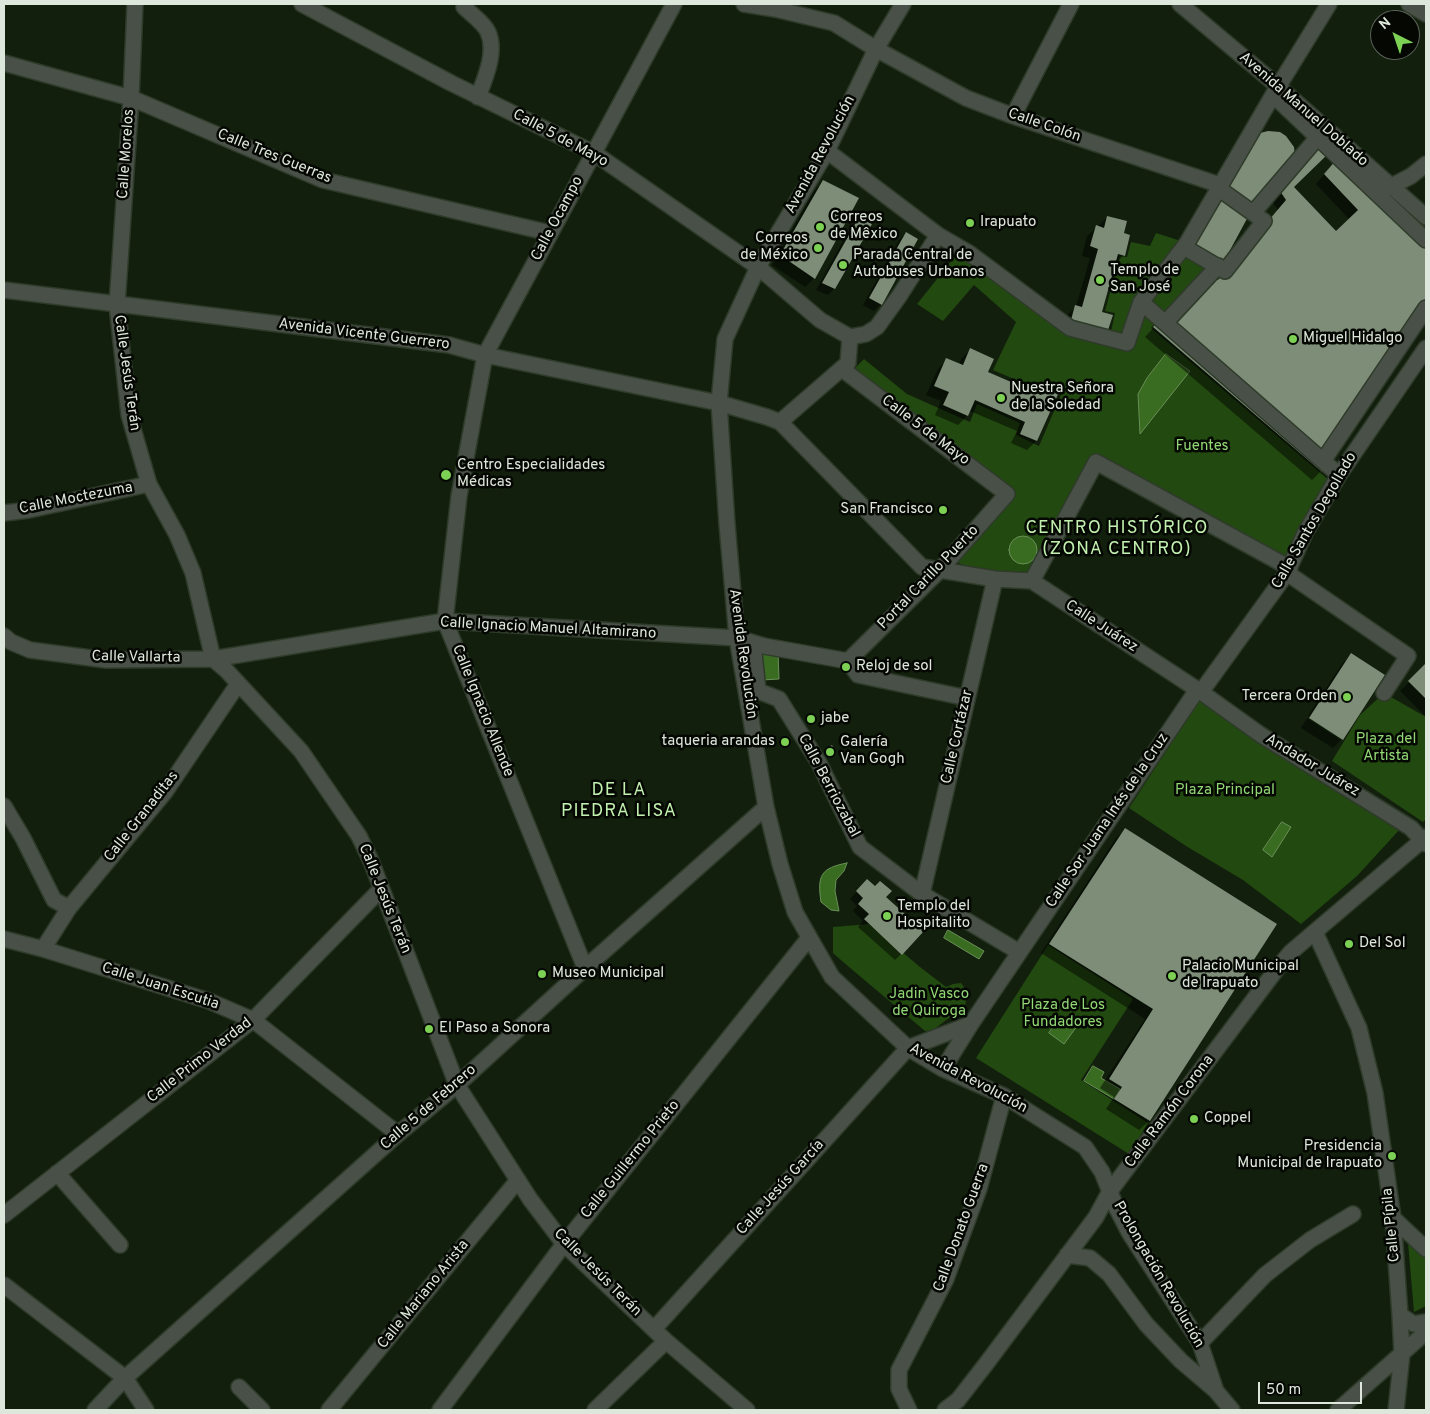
<!DOCTYPE html>
<meta charset="utf-8">
<style>
body{margin:0}
#map{position:relative;width:1430px;height:1414px;overflow:hidden;background:#121f0d;font-family:Overpass,sans-serif}
canvas{display:block}
.frame{position:absolute;inset:0;border:5px solid #dee7db;pointer-events:none}
.north{position:absolute;left:1370px;top:10px;width:50px;height:50px;box-sizing:border-box;background:#040702;border:1px solid #5b6159;border-radius:50%;rotate:319deg;font-size:14px;font-weight:700;line-height:20px;text-align:center;color:#dee7db}
.north::after{content:'';display:block;margin:auto;width:18px;height:22px;background:#7cd155;clip-path:polygon(50% 0,100% 100%,50% 72%,0 100%)}
.scale{position:absolute;left:1258px;top:1382px;width:104px;height:22px;box-sizing:border-box;border:2px solid #dee7db;border-top:0;padding-left:6px;font-size:15px;line-height:18px;white-space:nowrap;color:#dee7db;-webkit-text-stroke:4px #040702;paint-order:stroke}
</style>
<div id="map">
<canvas width="1430" height="1414"></canvas>
<div class="frame"></div>
<div class="north">N</div>
<div class="scale">50 m</div>
</div>
<script>
const context = document.querySelector('canvas').getContext('2d');
context.lineJoin = 'round';
function fillPath(path, color) { context.fillStyle = color; context.fill(path, 'evenodd'); }
function strokePath(path, color, width, dash) { context.strokeStyle = color; context.lineWidth = width; context.lineCap = dash ? 'butt' : 'round'; context.setLineDash(dash || []); context.stroke(path); }
function drawText(font, color, halo, rows, align = 'center') {
  context.font = font + ' Overpass,sans-serif'; context.lineWidth = 5; context.setLineDash([]); context.textBaseline = 'middle'; context.strokeStyle = halo; context.fillStyle = color; for (const [text, x, y, turn = 0] of rows) {
    context.save(); context.translate(x, y); context.rotate((+turn || 0) * Math.PI / 180); context.textAlign = isNaN(turn) ? turn : align; if (halo) context.strokeText(text, 0, 0); context.fillText(text, 0, 0); context.restore();
  }
}
const green = new Path2D(`
 M1156 233 1187 243 1213 261 1151 328 1331 482 1286 561 1099 455 1032 575H990L953 561 1007 494 855 374 856 367 864 359 907 394 970 422 977 404 1020 423 1016 435 1039 446 1063 390 1040 383 1037 389 993 370 1016 322 974 285 943 321 917 304 953 259 969 253 1068 323 1111 332 1115 313 1105 311 1120 256 1127 257 1131 242 1150 246ZM1166 354 1140 433 1138 394 1147 378ZM1028 537 1035 543 1036 551 1009 554V545Z
 M1384 693 1426 717V819L1423 822 1332 761 1360 715Z
 M1201 698 1401 828 1357 876 1301 924 1243 880 1186 846 1129 808Z
 M869 924 920 967 946 987 953 984 961 983 968 992 965 1006 933 1030 925 1031 849 967 833 953V927Z
 M1048 945 1133 999 1081 1080 1148 1123 1129 1154 976 1058Z
 M1407 1231 1426 1247V1306L1414 1312Z`);
const water = new Path2D(`
 M1166 354 1190 371 1140 434 1138 394 1147 378Z
 M1009 550a14 14 0 1 1 28 0a14 14 0 1 1-28 0Z
 M778 652 779 679 762 680 761 653Z
 M1282 822 1291 827 1272 857 1263 850Z
 M847 863 844 871 836 880 835 891 839 911 831 910 821 902C817 875 821 868 847 863Z
 M948 930 984 951 979 959 944 938Z
 M1061 1017 1077 1026 1064 1044 1049 1033Z
 M1093 1066 1104 1072 1101 1078 1120 1089 1114 1099 1084 1081Z`);
const shadow = new Path2D(`
 M1320 146 1292 187 1336 233 1350 220 1316 184 1328 170 1426 239V317L1321 471 1312 480 1145 337 1197 281H1218L1278 210 1270 198Z
 M823 182 814 278 805 287 772 265 814 191Z
 M1108 217 1123 234 1124 255 1114 265 1100 313 1107 330 1098 339 1062 329 1066 316 1076 307 1090 258 1082 256 1087 236Z
 M859 218 834 289 828 295 816 290 852 225Z
 M906 233 881 304 874 311 863 305 899 240Z
 M970 350 986 373 1037 395 1045 387 1057 392 1036 441 1027 450 1011 443 1017 431 970 411 967 416 958 425 935 415 941 401 926 395 938 369 947 360 959 365 961 359Z
 M1351 655 1384 676 1342 739V738L1308 716 1342 664Z
 M1426 665V715L1425 716 1400 691Z
 M1307 718 1341 740 1333 748 1301 728Z
 M825 751 833 755 827 759 824 752Z
 M1126 829 1275 924 1149 1121 1139 1130 1106 1109 1114 1097 1100 1088 1145 1019 1041 953 1116 838Z
 M867 881 885 897 901 954 895 960 858 927 863 921 853 911 857 906 850 899Z`);
const building = new Path2D(`
 M1268 131 1280 132 1286 136 1294 147 1295 157 1255 205 1247 206 1226 186 1256 134Z
 M1321 144 1328 154 1294 187 1336 231 1358 210 1324 174 1337 159 1426 237V319L1322 472 1153 327 1206 270 1218 280 1286 200 1278 188Z
 M823 180 859 198 815 279 780 255Z
 M1219 198 1249 215 1222 265 1189 247Z
 M1107 216 1127 221 1124 233 1130 235 1125 256 1118 254 1102 312 1113 315 1108 330 1071 320 1075 305 1082 307 1098 249 1090 246 1096 225 1104 228Z
 M859 217 872 224 835 289 822 283Z
 M906 232 918 239 882 305 869 298Z
 M970 348 994 359 988 372 1041 395 1045 386 1059 392 1037 441 1020 434 1025 422 975 400 968 416 943 405 949 392 934 386 946 358 963 365Z
 M1351 653 1385 675 1343 740 1309 718Z
 M1426 663V699L1408 681Z
 M832 745 836 753 829 758 825 750Z
 M1125 828 1277 924 1150 1121 1114 1099 1122 1087 1109 1079 1153 1009 1049 944Z
 M867 879 875 886 880 881 892 891 886 897 924 931 902 955 864 919 869 914 858 904 863 898 856 891Z`);
const minor = new Path2D(`
 M135 4 131 98 117 305 129 415 149 484 177 535 193 573 213 659 226 670 301 751 359 836 371 861 457 1085 530 1199 564 1244 666 1341 747 1410
 M302 4 451 83 594 153 758 267 820 320 850 337
 M466 4 464 7C472 15 484 23 488 32 497 52 485 78 478 97
 M744 4 775 9 834 23 876 49 966 98 1013 116 1220 185
 M903 4 876 49 827 151 758 267 725 339 719 403 727 524 737 638 766 807 780 864 795 912 832 977 908 1048 943 1069 1004 1096 1085 1147 1102 1172 1116 1207 1130 1234 1200 1343 1216 1391 1232 1410
 M1180 4 1279 87 1426 217
 M1409 4 1426 14
 M4 63 131 98 323 180 550 233
 M1273 95 1426 240
 M1013 116 1071 4
 M827 151 938 235 969 253 1070 328 1127 343 1141 302 1187 243 1273 95 1329 4
 M1390 187 1411 176 1426 164
 M1253 213 1318 137
 M1184 247 1225 271 1264 221 1218 188
 M4 290 449 345 485 355 719 403 767 417 780 422 922 567 995 579 1032 581 1201 692 1261 735 1411 828 1426 844
 M1141 302 1339 475
 M1165 323 1218 266
 M850 337 866 334 877 327 900 295 938 235
 M842 369 1007 494 939 571 848 661
 M780 422 848 363 850 337
 M1323 461 1426 308
 M4 513 29 510 149 484
 M1287 573 1408 656 1384 693
 M1032 581 1096 462 1290 568
 M4 636 11 642 30 650 106 660 213 659 445 621 737 638 764 646 848 661 858 675 967 698
 M753 643 758 691 779 699 819 763 860 847 922 894 1019 952
 M1201 692 1287 573 1305 533 1339 475 1426 348
 M4 806 23 838 54 900 69 908
 M922 894 995 579
 M1315 932 1359 1028 1375 1093 1393 1218 1400 1315 1402 1354 1396 1410
 M4 939 43 949 209 1001 253 1020 398 1134
 M43 949 69 908 165 792 238 684
 M585 968 445 621 459 496 485 355 674 4
 M943 1069 971 1024 1197 690
 M57 1173 120 1245
 M4 1215 253 1020 381 889
 M1393 1218 1426 1249
 M1067 1255 1090 1258 1109 1274 1146 1324 1181 1361 1215 1390
 M4 1285 125 1378 146 1410
 M1400 1315 1414 1324 1426 1322
 M654 1329 908 1048 971 1024
 M1200 1343 1265 1275 1310 1240 1353 1214
 M239 1387 262 1410
 M95 1410 125 1378 398 1134 457 1085 585 968 766 807
 M329 1410 518 1180
 M440 1410 564 1244 809 938
 M595 1410 666 1341
 M909 1410 899 1389V1370L946 1279 979 1189 1004 1096
 M945 1410 958 1400 986 1364 1096 1217 1110 1191 1279 966 1291 952 1426 837
 M1338 1410 1426 1332`);
const markers = [
 [970,223,5,"#7cd155"],
 [820,227,5,"#7cd155"],
 [818,248,5,"#7cd155"],
 [843,265,5,"#7cd155"],
 [1100,280,5,"#7cd155"],
 [1293,339,5,"#7cd155"],
 [1001,398,5,"#7cd155"],
 [446,475,6,"#7cd155"],
 [943,510,5,"#7cd155"],
 [846,667,5,"#7cd155"],
 [1347,697,5,"#7cd155"],
 [811,719,5,"#7cd155"],
 [785,742,5,"#7cd155"],
 [830,752,5,"#7cd155"],
 [887,916,5,"#7cd155"],
 [1349,944,5,"#7cd155"],
 [542,974,5,"#7cd155"],
 [1172,976,5,"#7cd155"],
 [429,1029,5,"#7cd155"],
 [1194,1119,5,"#7cd155"],
 [1392,1156,5,"#7cd155"]
];
const streetNames = [
 ["Avenida Manuel Doblado",1303,110,41],
 ["Calle Colón",1044,126,19],
 ["Calle 5 de Mayo",560,139,28],
 ["Calle Morelos",127,154,-86],
 ["Avenida Revolución",821,155,-62],
 ["Calle Tres Guerras",274,157,22],
 ["Calle Ocampo",558,219,-62],
 ["Avenida Vicente Guerrero",364,335,7],
 ["Calle Jesús Terán",126,373,82],
 ["Calle 5 de Mayo",925,431,37],
 ["Calle Moctezuma",76,499,-11],
 ["Calle Santos Degollado",1315,521,-60],
 ["Portal Carillo Puerto",929,578,-46],
 ["Calle Juárez",1101,627,33],
 ["Calle Ignacio Manuel Altamirano",548,629,3],
 ["Avenida Revolución",742,654,82],
 ["Calle Vallarta",136,658,1],
 ["Calle Ignacio Allende",482,711,68],
 ["Calle Cortázar",958,737,-77],
 ["Andador Juárez",1312,766,31],
 ["Calle Berriozabal",828,786,62],
 ["Calle Granaditas",142,817,-52],
 ["Calle Sor Juana Inés de la Cruz",1108,821,-56],
 ["Calle Jesús Terán",384,899,68],
 ["Calle Juan Escutia",160,987,18],
 ["Calle Primo Verdad",200,1061,-38],
 ["Avenida Revolución",968,1079,28],
 ["Calle 5 de Febrero",429,1108,-41],
 ["Calle Ramón Corona",1170,1112,-53],
 ["Calle Guillermo Prieto",631,1160,-51],
 ["Calle Jesús García",781,1188,-48],
 ["Calle Pípila",1392,1225,-96],
 ["Calle Donato Guerra",962,1228,-70],
 ["Calle Jesús Terán",597,1273,45],
 ["Prolongación Revolución",1158,1275,60],
 ["Calle Mariano Arista",424,1295,-51]
];
const poiNames = [
 ["Correos",830,218],
 ["de Mêxico",830,235],
 ["Irapuato",980,223],
 ["Correos",808,239,"right"],
 ["de México",808,256,"right"],
 ["Parada Central de",853,256],
 ["Autobuses Urbanos",853,273],
 ["Templo de",1110,271],
 ["San José",1110,288],
 ["Miguel Hidalgo",1303,339],
 ["Nuestra Señora",1011,389],
 ["de la Soledad",1011,406],
 ["Centro Especialidades",457,466],
 ["Médicas",457,483],
 ["San Francisco",933,510,"right"],
 ["Reloj de sol",856,667],
 ["Tercera Orden",1337,697,"right"],
 ["jabe",821,719],
 ["taqueria arandas",775,742,"right"],
 ["Galería",840,743],
 ["Van Gogh",840,760],
 ["Templo del",897,907],
 ["Hospitalito",897,924],
 ["Del Sol",1359,944],
 ["Palacio Municipal",1182,967],
 ["de Irapuato",1182,984],
 ["Museo Municipal",552,974],
 ["El Paso a Sonora",439,1029],
 ["Coppel",1204,1119],
 ["Presidencia",1382,1147,"right"],
 ["Municipal de Irapuato",1382,1164,"right"]
];
const parkNames = [
 ["Fuentes",1202,447],
 ["Plaza del",1386,740],
 ["Artista",1386,757],
 ["Plaza Principal",1225,791],
 ["Jadin Vasco",929,995],
 ["de Quiroga",929,1012],
 ["Plaza de Los",1063,1006],
 ["Fundadores",1063,1023]
];
const quarterNames = [
 ["CENTRO HISTÓRICO",1117,529],
 ["(ZONA CENTRO)",1117,550],
 ["DE LA",619,791],
 ["PIEDRA LISA",619,812]
];
fillPath(green, '#22490f');
fillPath(water, '#396b21');
strokePath(water, '#6a9059', 1);
fillPath(shadow, '#0007');
fillPath(building, '#7d8d77');
strokePath(minor, '#2f3b2a', 18);
strokePath(minor, '#495047', 15);
for (const [x, y, r, color] of markers) { const dot = new Path2D(); dot.arc(x, y, r, 0, 2 * Math.PI); context.fillStyle = color; context.fill(dot); strokePath(dot, '#040702', 2); }
drawText('15px', '#dee7db', '#040702', streetNames);
drawText('15px', '#dee7db', '#040702', poiNames, 'left');
drawText('15px', '#92d875', '#040702', parkNames);
context.letterSpacing = '1px';
drawText('18px', '#c2f1af', '#040702', quarterNames);
context.letterSpacing = '0px';
</script>
